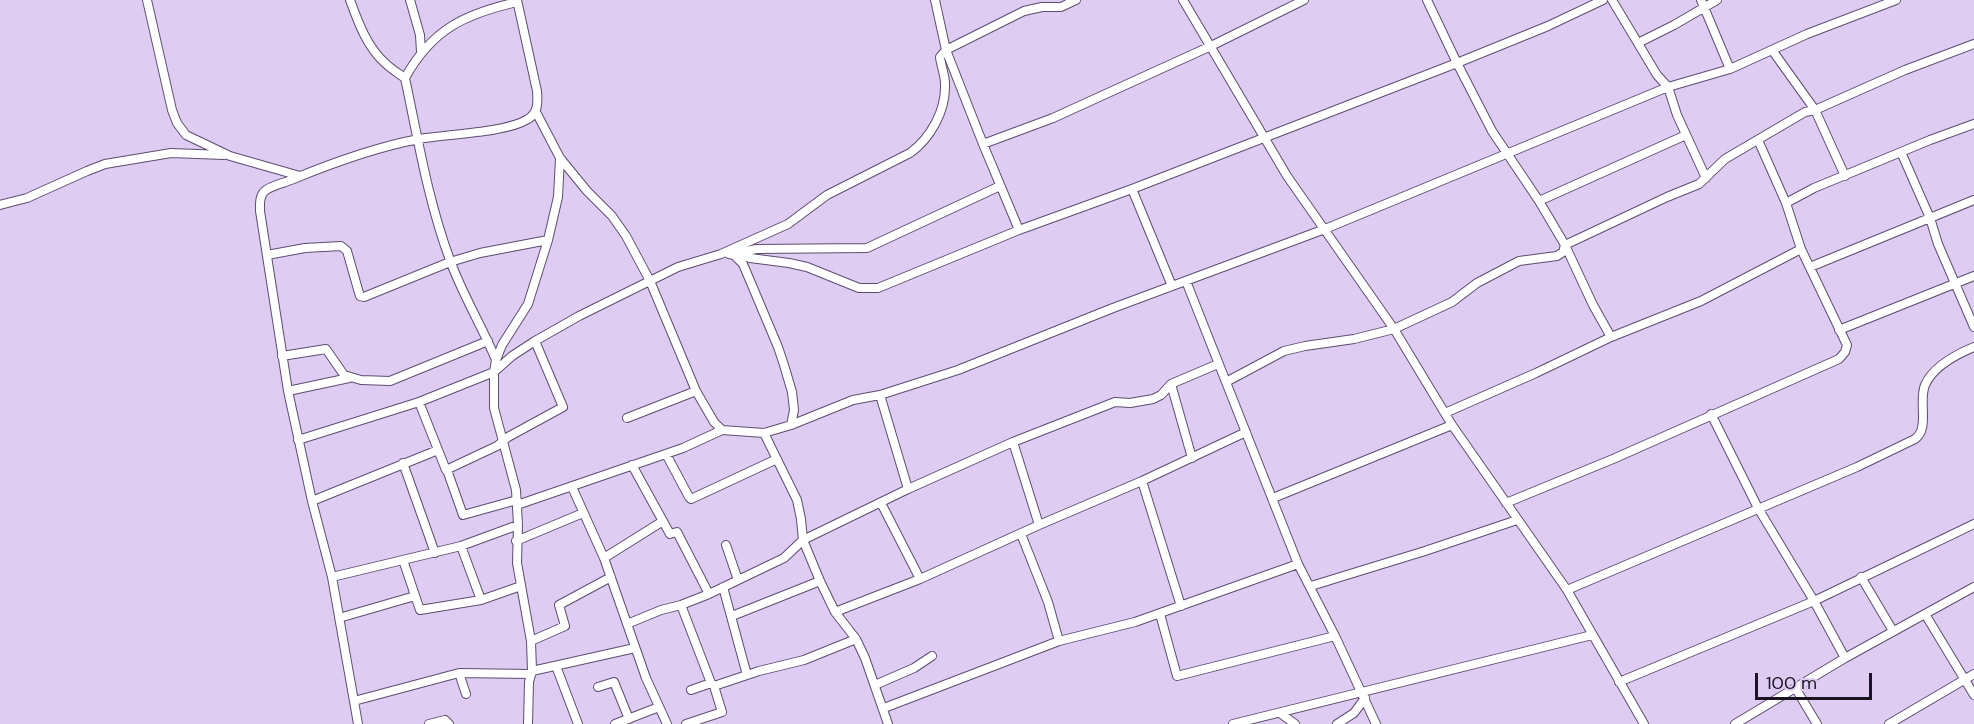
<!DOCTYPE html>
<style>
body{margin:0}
#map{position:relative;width:1974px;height:724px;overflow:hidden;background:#deccf3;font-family:"DM Sans",sans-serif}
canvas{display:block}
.scale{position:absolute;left:1755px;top:673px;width:117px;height:27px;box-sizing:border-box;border:3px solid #1b1522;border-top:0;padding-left:8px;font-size:18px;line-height:21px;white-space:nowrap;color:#1b1522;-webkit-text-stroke:4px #deccf3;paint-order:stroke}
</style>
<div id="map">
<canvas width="1974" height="724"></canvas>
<div class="scale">100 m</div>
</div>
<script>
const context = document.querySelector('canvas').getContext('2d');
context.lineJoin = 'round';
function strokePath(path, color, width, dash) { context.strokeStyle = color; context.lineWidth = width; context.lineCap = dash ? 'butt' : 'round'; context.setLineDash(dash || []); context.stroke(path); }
const minor = new Path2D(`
 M147 0 172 110 177 123 186 135 230 156 300 176
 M350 0C358 22 367 47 385 63 391 69 398 73 405 78
 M410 0 420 35 421 52
 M935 0 946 50 983 144 1019 230
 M1183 0 1287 176 1394 329 1452 425 1567 590 1644 724
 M1427 0 1457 63 1492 131 1539 201 1565 245 1667 197 1699 184 1725 159 1805 112 1815 110 1845 176
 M1612 0 1657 75 1668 87 1677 115 1706 178
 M1701 0 1730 69
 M1638 43 1674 25 1717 0
 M1772 50 1815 110 1905 70 1974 44
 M536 112 560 158 587 191 612 216 626 236 650 281 696 391 714 422 722 430 764 433 791 425 853 400 880 395 958 370 1113 308 1325 229 1668 87 1730 69 1807 34 1896 0
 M983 144 1053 118 1211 46 1304 0
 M1901 152 1930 218 1938 244 1974 327
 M1132 189 1172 286
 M1539 201 1686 135
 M1786 203 1814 188 1930 140 1974 124
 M0 205 27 198 87 171 105 164 171 153 224 155
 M1565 245 1593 305 1611 337
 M739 253 756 249 867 248 1000 186
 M729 254 734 255 743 264 778 347 784 365 792 392 794 410 791 425
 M267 255 305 248 341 246 347 251 359 293 360 296 364 297 450 262 480 253 548 240
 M734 255 739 253 750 258 789 263 807 267 859 288H878L1019 230 1132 189 1457 63 1548 26 1603 0
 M1810 267 1974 200
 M1186 281 1298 564 1335 636 1376 724
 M1839 330 1974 276
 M282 356 326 349 344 375 361 380 390 381 488 341
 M496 360C482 326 462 294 450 260 428 201 418 139 405 78 432 29 465 14 517 2
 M1226 382 1284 351 1305 346 1354 339 1394 329 1452 302 1477 283 1519 261 1557 256 1563 252 1565 245
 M1171 384 1192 458
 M288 391 349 378
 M880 395 908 489
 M419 402 446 470 497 446 508 437 563 407 535 341
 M1445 413 1536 373 1611 337 1701 301 1801 249
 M1711 414 1758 508 1814 601 1845 658
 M627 418 696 391
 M764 433 797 500 801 519 803 540 820 581 835 612 856 639 865 658 888 724
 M298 440 419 402 494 372 512 356 535 341 579 316 678 267 721 254 788 224 827 195 910 153C931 138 946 110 945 84 945 75 941 66 940 57L946 50 1024 11 1042 7H1061L1076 0
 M1013 442 1039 525
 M666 454 689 497 691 499 777 459
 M403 463 435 553
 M632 465 670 534 677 532 678 534 709 594
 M447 470 463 515 517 500
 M1142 481 1181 606
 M572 487 604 558 646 678 667 724
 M1273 498 1452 425
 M312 501 438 450
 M881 503 920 579
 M1506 503 1613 459 1839 359 1845 352 1847 345 1801 249 1786 203 1758 140
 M517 505 683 448 722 430
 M1021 534 1048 602 1059 641
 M516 541 583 513
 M726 545 738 580
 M461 546 481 600
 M604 558 663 521
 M403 560 420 610 481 600 521 586
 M332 577 461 546 518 525
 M1861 577 1893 631
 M1311 586 1425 551 1517 520
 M723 587 747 675
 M1567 590 1857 467 1915 439C1930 428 1918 402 1925 385 1933 367 1957 354 1974 347
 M681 605 711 683 714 686 722 712 686 724
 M835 612 920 579 1039 525 1142 481 1246 432
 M1160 614 1177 676 1335 636
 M1925 614 1974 695
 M732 616 820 581
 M339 618 415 596
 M627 624 661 610 681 605 709 594 784 558 803 540 908 489 1013 442 1115 402 1130 403 1153 399 1161 395 1171 384 1218 364
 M531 641 565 626 559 605 611 577
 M556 666 578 724
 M532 671 635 648
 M459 673 466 694
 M1619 682 1814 601 1974 524
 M875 685 914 668 932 656
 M714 686 759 671 804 660 856 639
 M598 687 614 682 629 719
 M1796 689 1817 724
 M691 690 711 683
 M354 701 459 673 531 674
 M884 708 1059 641 1135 622 1298 564
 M1280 713 1295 724
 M358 724 332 577 312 501 288 391 260 211C260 204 259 195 266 190 273 185 284 183 291 180 332 163 376 147 419 139 447 134 506 133 528 119 538 113 538 103 537 91L517 0
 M429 724 445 720 449 724
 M528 724 529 682 532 671 531 641 517 563 518 525 516 490 494 408V372L496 360 502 345 528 304 548 240 558 197 560 158
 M615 724 659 707
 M1233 724 1592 635
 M1337 724 1354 713 1365 698
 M1735 724 1845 658 1974 587
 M1889 724 1974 674`);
strokePath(minor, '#5d4d6e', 10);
strokePath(minor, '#fff', 8);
</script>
